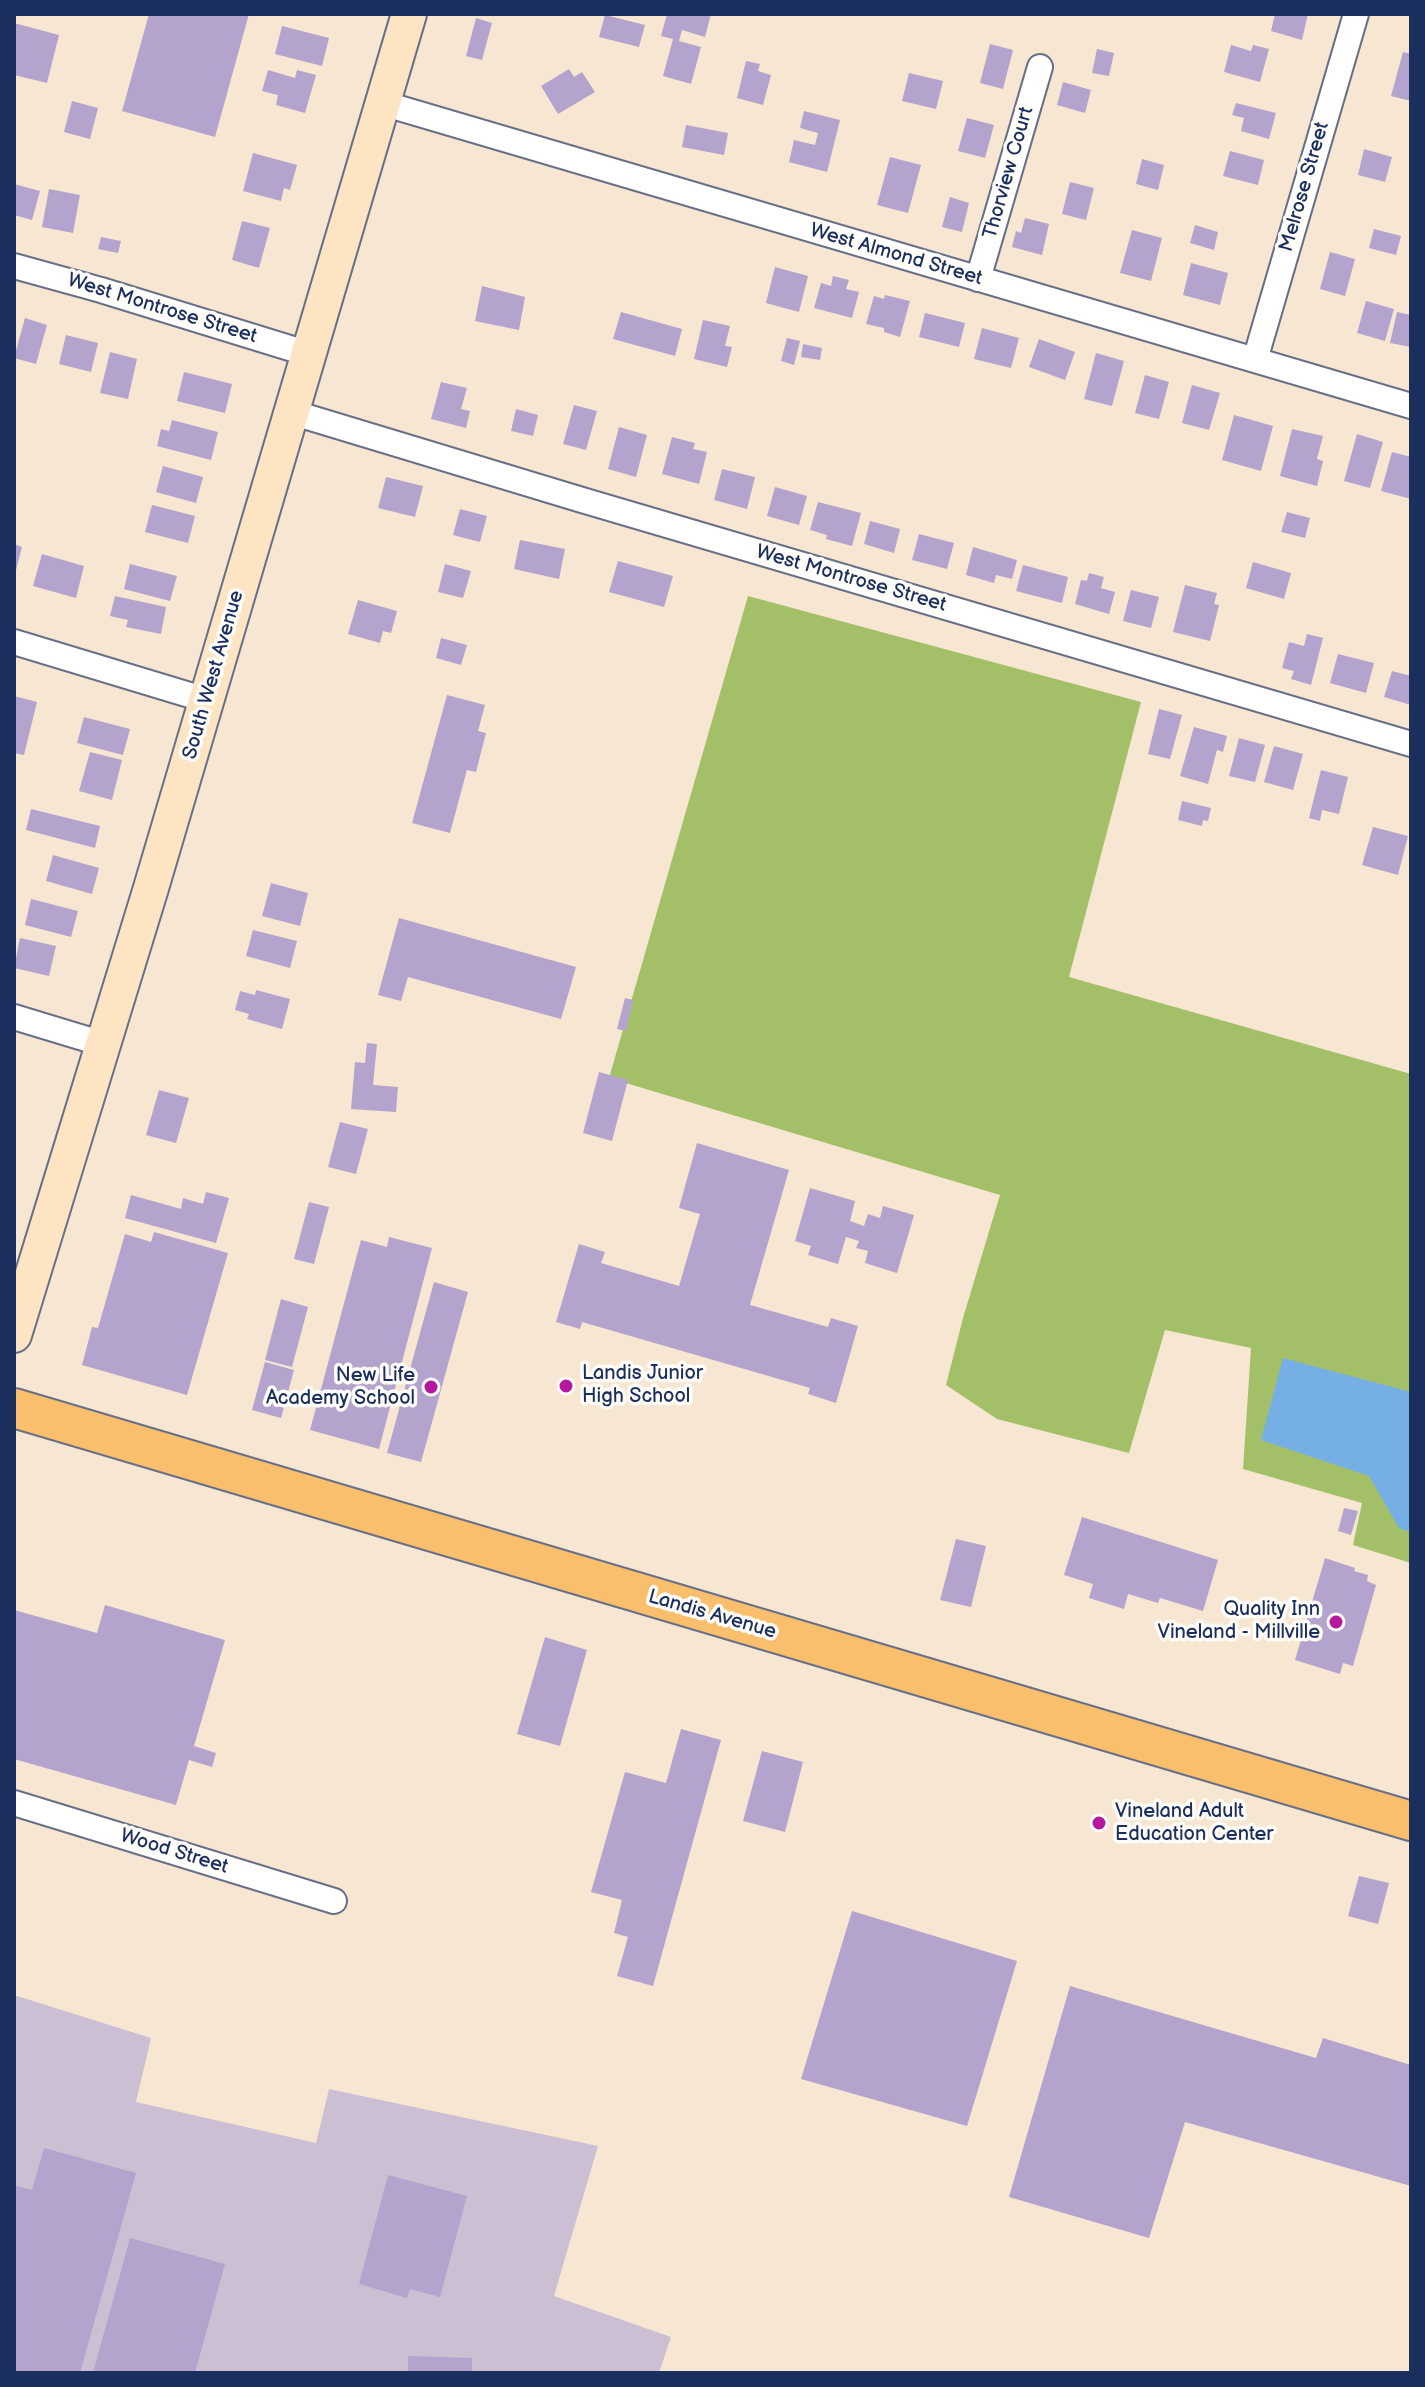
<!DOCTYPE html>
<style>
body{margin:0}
#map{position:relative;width:1425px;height:2387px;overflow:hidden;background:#f7e7d2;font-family:"Balsamiq Sans",sans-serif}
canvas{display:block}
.frame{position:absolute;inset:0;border:16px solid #1b2f5e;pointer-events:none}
</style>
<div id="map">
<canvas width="1425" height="2387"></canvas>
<div class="frame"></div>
</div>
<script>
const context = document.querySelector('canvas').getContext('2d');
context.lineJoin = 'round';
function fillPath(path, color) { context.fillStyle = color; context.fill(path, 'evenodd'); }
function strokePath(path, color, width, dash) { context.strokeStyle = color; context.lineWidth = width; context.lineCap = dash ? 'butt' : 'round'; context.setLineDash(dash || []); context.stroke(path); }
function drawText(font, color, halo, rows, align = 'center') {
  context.font = font + ' "Balsamiq Sans",sans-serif'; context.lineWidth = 7; context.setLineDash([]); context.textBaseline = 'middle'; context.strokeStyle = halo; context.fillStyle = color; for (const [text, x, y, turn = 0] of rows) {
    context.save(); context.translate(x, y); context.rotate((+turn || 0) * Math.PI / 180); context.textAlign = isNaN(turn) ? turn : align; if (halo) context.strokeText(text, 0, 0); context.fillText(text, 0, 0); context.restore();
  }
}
const industrial = new Path2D(`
 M14 1995 151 2038 136 2102 316 2143 329 2089 598 2146 554 2296 671 2337 659 2373H14Z`);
const green = new Path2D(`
 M748 596 1141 702 1069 977 1411 1074V1563L1353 1545 1362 1503 1243 1469 1251 1348 1165 1330 1129 1453 997 1419 946 1385 963 1318 1000 1195 609 1078Z`);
const water = new Path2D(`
 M1283 1358 1411 1392V1532L1399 1528 1369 1476 1261 1440Z`);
const building = new Path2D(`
 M149 14H249L215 137 122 111Z
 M667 14H711L705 37 682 30 679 41 701 47 691 84 663 76 673 39 661 36Z
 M1275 14H1308L1302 40 1271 31Z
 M605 15 645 25 639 47 599 37Z
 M476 18 492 23 482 60 466 56Z
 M14 23 59 35 47 83 14 75Z
 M282 26 329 38 322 66 275 54Z
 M990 44 1013 50 1003 89 980 83Z
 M1231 45 1251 51 1253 45 1269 49 1260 82 1224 72Z
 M1097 49 1114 53 1109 76 1092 73Z
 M1403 52 1411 54V101L1391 96Z
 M746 61 760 64 758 71 771 75 763 105 737 98Z
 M569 69 574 77 582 72 595 92 558 114 541 86Z
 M268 70 295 78 297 70 316 75 305 113 276 105 278 95 262 91Z
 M909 73 943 81 936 109 902 101Z
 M1063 82 1091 90 1085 113 1057 105Z
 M72 101 98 108 90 139 64 132Z
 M1236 103 1276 113 1269 139 1241 131 1244 118 1232 115Z
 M804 111 840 120 827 172 789 162 794 140 815 145 818 133 800 128Z
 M967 118 994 125 985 158 958 151Z
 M686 125 728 133 724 155 682 147Z
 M1364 149 1392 157 1385 182 1358 175Z
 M1230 151 1264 160 1258 185 1223 176Z
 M253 153 297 165 290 190 284 188 281 201 243 191Z
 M890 157 921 165 908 213 877 205Z
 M1142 159 1164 165 1158 190 1136 184Z
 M1070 182 1094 188 1086 220 1062 214Z
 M14 184 40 191 32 220 14 215Z
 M49 189 80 195 73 233 42 227Z
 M950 197 969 203 962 232 942 227Z
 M1025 218 1049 224 1042 255 1012 247 1016 231 1021 233Z
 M242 221 270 228 259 268 232 260Z
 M1195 225 1218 232 1214 250 1190 243Z
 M1374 229 1401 236 1396 255 1369 248Z
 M1132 230 1162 238 1151 281 1120 273Z
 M101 237 121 241 118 253 98 249Z
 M1330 252 1355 259 1345 296 1320 289Z
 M1191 263 1228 273 1220 305 1183 295Z
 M775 267 808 276 799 312 766 303Z
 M833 276 849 280 846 289 859 292 852 318 814 308 821 283 831 286Z
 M482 286 525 297 519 330 475 321Z
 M885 295 910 301 900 337 884 332V328L866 324 874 296 884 299Z
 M1366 301 1394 309 1385 341 1357 333Z
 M621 312 682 329 675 356 613 339Z
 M1397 312 1411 315V347L1390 343Z
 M925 313 965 323 959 347 919 337Z
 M25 318 47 325 36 364 14 358Z
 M703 320 730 326 725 346 732 347 727 367 694 359Z
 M982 328 1019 338 1011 368 974 359Z
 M66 335 98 343 91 372 59 364Z
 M787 338 800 341 794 365 781 361Z
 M1039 339 1075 352 1065 380 1029 367Z
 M803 344 822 348 820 360 801 357Z
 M110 352 137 359 128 399 100 393Z
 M1096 353 1124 361 1112 406 1084 399Z
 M184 372 232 384 225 413 177 401Z
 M1145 375 1169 382 1159 419 1135 413Z
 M441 382 467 388 461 409 470 411 466 428 431 419Z
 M1192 385 1220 393 1209 430 1182 423Z
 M574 405 597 411 586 450 563 444Z
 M516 409 538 415 533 436 511 431Z
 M1234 415 1273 426 1261 471 1222 460Z
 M172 420 218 432 211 460 157 446 161 429 169 431Z
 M619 427 647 435 636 477 608 469Z
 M1292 429 1323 436 1317 459 1323 461 1317 486 1280 476Z
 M1357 434 1383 442 1370 488 1344 481Z
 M672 437 695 443 693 449 707 452 699 484 662 474Z
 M1392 452 1411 457V499L1381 491Z
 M163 466 203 477 196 503 156 492Z
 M722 469 755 477 747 509 714 500Z
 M386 477 423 486 415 517 378 508Z
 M775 487 807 496 799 525 767 516Z
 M818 502 861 513 852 546 826 539 827 535 810 530Z
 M152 505 195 516 188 543 145 532Z
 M460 509 487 516 480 542 453 535Z
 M1287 512 1310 518 1305 538 1281 532Z
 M870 521 900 529 894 553 864 544Z
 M919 534 954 543 947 569 912 560Z
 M520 540 565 549 559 579 514 569Z
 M14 544 22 547 15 574H14Z
 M973 547 1017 560 1012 579 996 575 994 583 966 575Z
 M42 554 84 566 76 598 33 586Z
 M618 561 673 576 664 607 609 592Z
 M1253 562 1291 573 1284 599 1246 588Z
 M130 564 177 576 170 601 124 589Z
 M445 564 471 571 463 598 438 592Z
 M1023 565 1068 577 1062 603 1016 591Z
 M1089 573 1104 577 1101 588 1115 592 1109 614 1075 604 1081 580 1087 581Z
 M1185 585 1217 593 1214 604 1219 605 1210 641 1173 632Z
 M1131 590 1159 597 1151 628 1123 621Z
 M115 596 166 607 161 634 126 627 128 620 110 616Z
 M358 600 397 611 391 633 383 631 380 643 348 634Z
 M1307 634 1323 638 1311 685 1291 679 1294 671 1282 668 1289 642 1304 646Z
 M441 638 467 645 461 665 436 658Z
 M1338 654 1374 663 1366 693 1330 683Z
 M1392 671 1411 676V705L1384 697Z
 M447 695 485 705 478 731 486 733 476 772 467 770 450 833 412 823Z
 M14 696 37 702 24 755 14 753Z
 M1159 709 1182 715 1170 759 1148 754Z
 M84 717 130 729 123 755 77 743Z
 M1194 727 1227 736 1223 752 1217 750 1208 784 1180 776Z
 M1239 738 1265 745 1255 782 1229 776Z
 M1274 746 1303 754 1293 790 1264 782Z
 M90 752 122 760 112 800 79 791Z
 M1321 770 1348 777 1339 814 1322 810 1320 821 1309 818Z
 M1182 801 1211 808 1208 821 1203 820 1202 826 1178 820Z
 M31 809 100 826 95 848 26 830Z
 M1373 827 1408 836 1398 875 1362 865Z
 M53 855 99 868 92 894 46 881Z
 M271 883 308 893 300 926 262 916Z
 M31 899 78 911 71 937 25 925Z
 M399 918 576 967 561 1019 408 977 401 1001 378 995Z
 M253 930 297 941 290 968 246 956Z
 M20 938 56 946 49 976 14 968Z
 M256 990 290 999 282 1029 247 1019 249 1014 235 1010 240 991 255 995Z
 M625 998 633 1000 626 1031 617 1029Z
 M367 1043 377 1044 373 1085 398 1087 396 1112 351 1109 355 1062 365 1063Z
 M599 1072 628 1080 612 1141 583 1133Z
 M159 1090 189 1098 176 1143 146 1135Z
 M340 1122 368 1129 356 1174 328 1167Z
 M697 1143 789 1170 750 1305 828 1327 831 1318 858 1326 836 1403 808 1394 810 1388 582 1322 580 1329 556 1322 579 1244 605 1252 601 1263 679 1286 700 1214 679 1208Z
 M810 1188 855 1201 850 1221 864 1226 868 1214 880 1218 883 1206 914 1215 897 1273 865 1263 868 1251 856 1248 859 1241 846 1237 838 1264 808 1255 811 1246 795 1241Z
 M206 1192 229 1198 216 1243 125 1218 131 1195 181 1209 183 1198 203 1204Z
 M309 1202 329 1207 314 1264 294 1259Z
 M154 1232 228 1253 187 1395 82 1365 92 1327 98 1328 125 1234 151 1242Z
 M389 1237 432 1248 379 1449 310 1430 361 1240 387 1247Z
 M434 1282 468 1292 421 1462 387 1453Z
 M281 1299 308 1307 292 1367 265 1360Z
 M265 1362 294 1370 281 1418 252 1410Z
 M1344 1508 1358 1511 1351 1535 1338 1531Z
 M1082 1517 1218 1560 1203 1611 1160 1598 1158 1603 1128 1594 1124 1609 1089 1598 1093 1584 1064 1575Z
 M956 1539 986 1546 971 1607 940 1600Z
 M1325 1558 1355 1568 1354 1571 1368 1575 1367 1581 1376 1585 1353 1666 1343 1663 1340 1674 1295 1660Z
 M105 1605 225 1640 194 1746 216 1753 212 1767 189 1760 176 1805 14 1759V1610L97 1633Z
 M545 1637 587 1650 560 1746 517 1734Z
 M681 1729 721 1740 653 1986 617 1976 628 1937 614 1933 622 1900 591 1892 625 1772 666 1783Z
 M762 1751 803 1762 785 1832 743 1821Z
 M1359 1876 1389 1883 1378 1924 1348 1916Z
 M852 1911 1017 1961 967 2126 801 2079Z
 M1070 1986 1316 2058 1323 2038 1411 2065V2186L1185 2122 1149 2238 1009 2197Z
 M44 2148 136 2173 80 2373H14V2185L32 2190Z
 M388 2175 467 2196 440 2297 410 2289 407 2298 359 2284Z
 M130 2238 225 2264 195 2373H93Z
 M408 2356 472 2358V2373H408Z`);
const street = new Path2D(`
 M382 103 1411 406
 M14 266 101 290 309 354
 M978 279 1040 67
 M1255 360 1356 14
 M291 412 582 500 1411 744
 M14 642 206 700
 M14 1017 103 1044
 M14 1803 334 1901`);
const secondary = new Path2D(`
 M14 1335 151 888 409 14`);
const primary = new Path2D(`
 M14 1408 1411 1821`);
const markers = [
 [566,1386,8,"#b5179e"],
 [431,1387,8,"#b5179e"],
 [1336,1622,8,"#b5179e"],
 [1099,1823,8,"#b5179e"]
];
const streetNames = [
 ["Thorview Court",1009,173,-74],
 ["Melrose Street",1305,187,-74],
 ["West Almond Street",896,255,16],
 ["West Montrose Street",162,309,17],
 ["West Montrose Street",851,579,16],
 ["South West Avenue",214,675,-74],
 ["Landis Avenue",712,1615,16],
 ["Wood Street",174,1852,17]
];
const poiNames = [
 ["Landis Junior",582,1374],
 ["High School",582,1397],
 ["New Life",415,1376,"right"],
 ["Academy School",415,1399,"right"],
 ["Quality Inn",1320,1610,"right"],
 ["Vineland - Millville",1320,1633,"right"],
 ["Vineland Adult",1115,1812],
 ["Education Center",1115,1835]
];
fillPath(industrial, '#ccbfd4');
fillPath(green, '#a3c068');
fillPath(water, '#76afe6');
fillPath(building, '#b4a3cd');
strokePath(street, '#686f87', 28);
strokePath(secondary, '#686f87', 38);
strokePath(primary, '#686f87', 42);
strokePath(street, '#fff', 24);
strokePath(secondary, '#fde5c4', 34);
strokePath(primary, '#f9bf6c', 38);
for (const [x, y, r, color] of markers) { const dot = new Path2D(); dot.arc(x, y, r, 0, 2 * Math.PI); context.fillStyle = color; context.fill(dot); strokePath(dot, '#fdfcf7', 3); }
drawText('20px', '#1b2f5e', '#fdfcf7', streetNames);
drawText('20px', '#1b2f5e', '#fdfcf7', poiNames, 'left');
</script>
